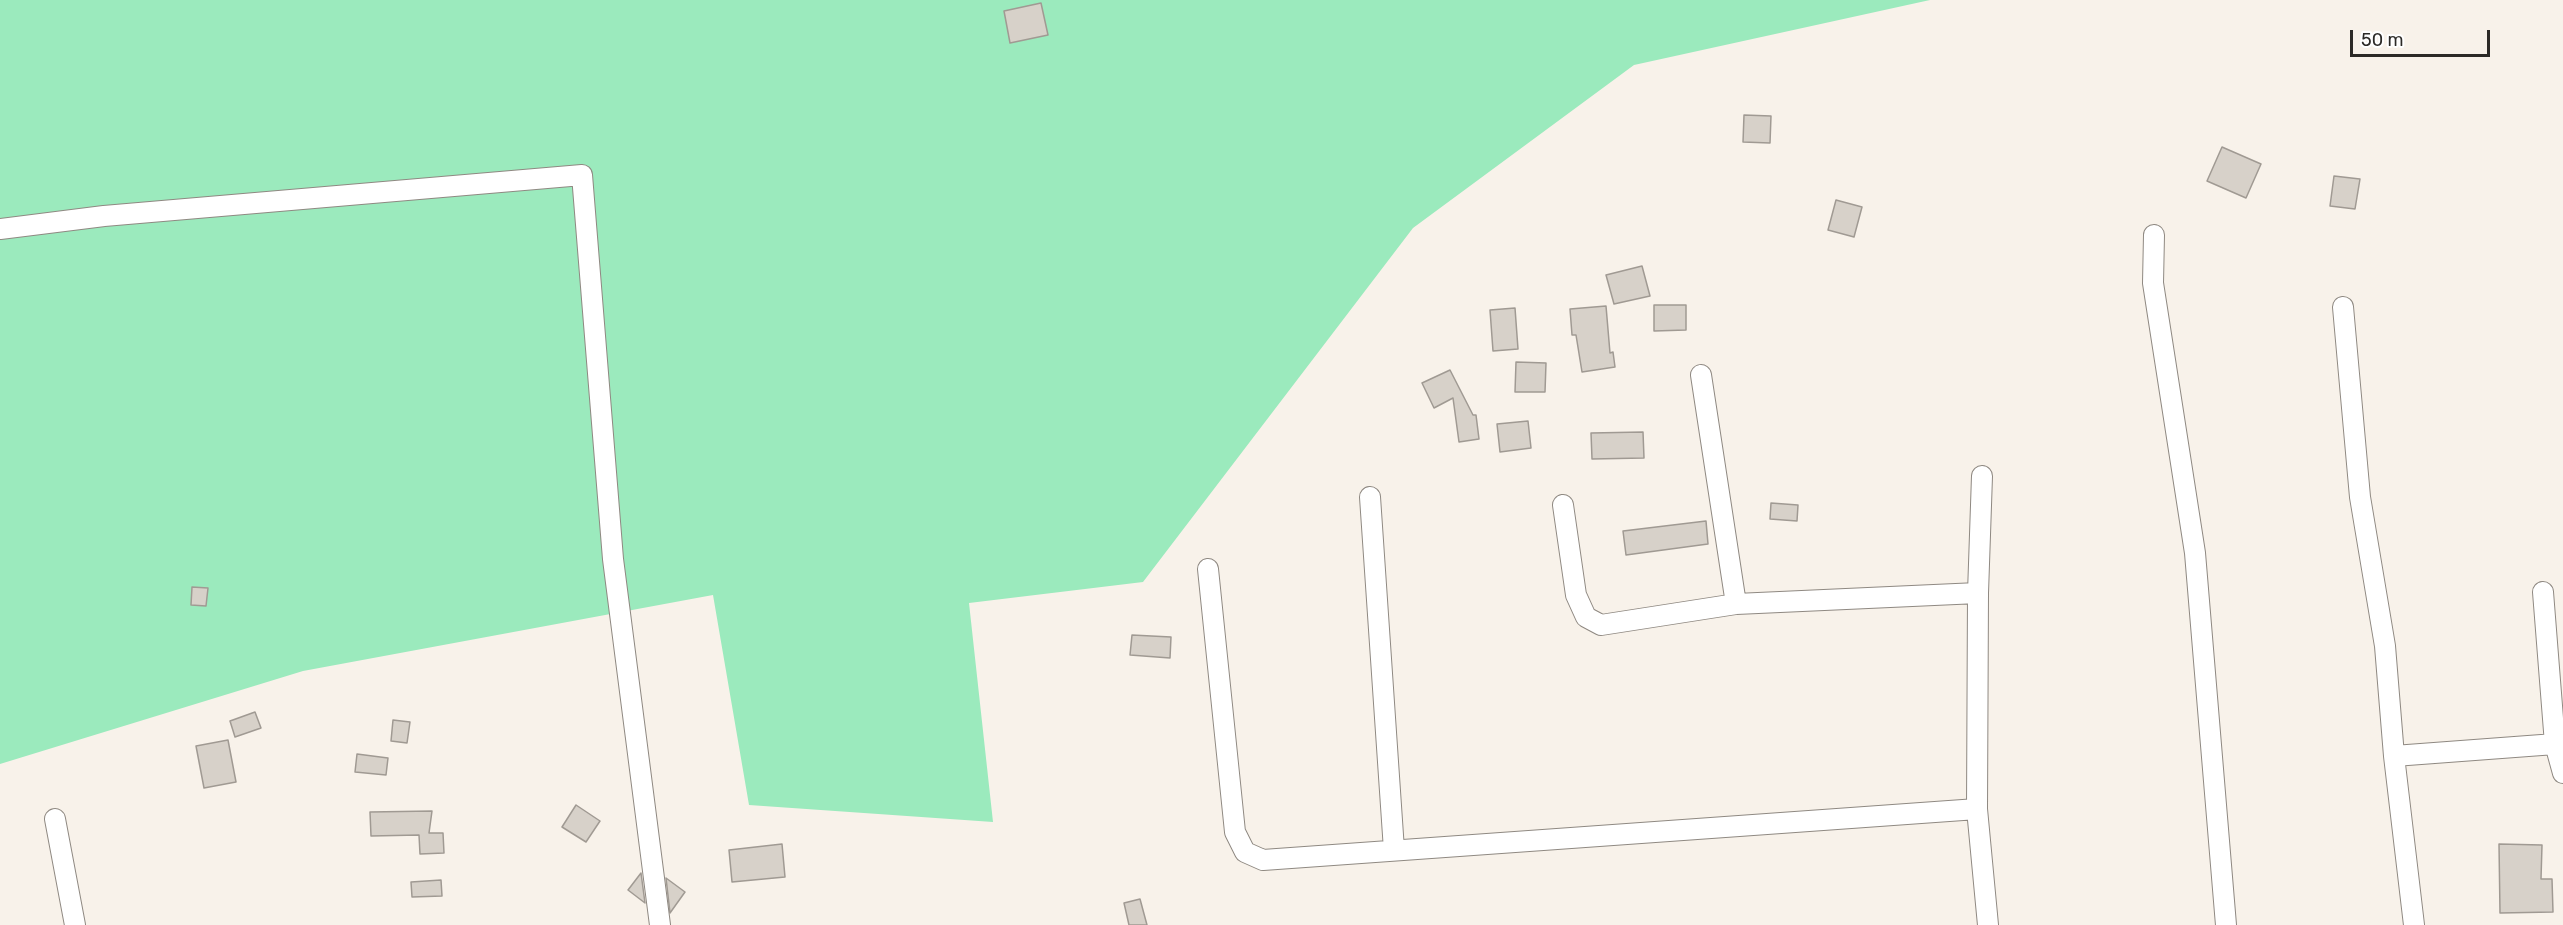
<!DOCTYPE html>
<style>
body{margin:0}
#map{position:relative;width:2563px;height:925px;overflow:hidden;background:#f8f2ea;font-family:Rubik,sans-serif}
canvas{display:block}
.scale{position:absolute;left:2350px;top:30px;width:140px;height:27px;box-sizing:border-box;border:3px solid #2c2a27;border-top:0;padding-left:8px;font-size:18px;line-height:21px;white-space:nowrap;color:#2c2a27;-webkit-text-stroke:4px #fff;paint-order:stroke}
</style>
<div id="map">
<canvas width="2563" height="925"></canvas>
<div class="scale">50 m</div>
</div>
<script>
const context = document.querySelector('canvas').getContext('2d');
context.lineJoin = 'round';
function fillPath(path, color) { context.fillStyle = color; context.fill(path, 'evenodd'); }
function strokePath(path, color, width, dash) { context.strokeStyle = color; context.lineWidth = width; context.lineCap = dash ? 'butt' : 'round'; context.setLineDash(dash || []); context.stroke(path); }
const green = new Path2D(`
 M0 0H1930L1634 65 1413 228 1143 582 969 603 993 822 749 805 713 595 303 671 0 764Z`);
const building = new Path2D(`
 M1041 3 1048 35 1010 43 1004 11Z
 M1744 115 1771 116 1770 143 1743 142Z
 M2222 147 2261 164 2246 198 2207 181Z
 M2334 176 2360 179 2355 209 2330 206Z
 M1836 200 1862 207 1854 237 1828 230Z
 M1642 266 1650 296 1614 304 1606 275Z
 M1654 305H1686V330L1654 331Z
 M1606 306 1610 353 1613 352 1615 367 1582 372 1576 335H1572L1570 309Z
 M1515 308 1518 349 1493 351 1490 310Z
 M1516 362 1546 363 1545 392H1515Z
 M1450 370 1473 415H1476L1479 439 1459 442 1453 398 1434 408 1422 383Z
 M1528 421 1531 448 1500 452 1497 424Z
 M1643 432 1644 458 1592 459 1591 433Z
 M1771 503 1798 505 1797 521 1770 519Z
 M1706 521 1708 544 1626 555 1623 531Z
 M192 587 208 588 206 606 191 605Z
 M1132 635 1171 637 1170 658 1130 655Z
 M255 712 261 728 235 737 230 721Z
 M393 720 410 722 407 743 391 741Z
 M228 740 236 782 204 788 196 746Z
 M357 754 388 758 386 775 355 772Z
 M576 805 600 821 586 842 562 827Z
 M432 811 429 833H443L444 853 420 854 419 835 371 836 370 812Z
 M782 844 785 877 732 882 729 850Z
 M2499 844 2542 845 2541 879H2552L2553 912 2500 913Z
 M641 873 645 903 628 890Z
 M666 878 685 892 670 913Z
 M441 880 442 896 412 897 411 882Z
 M1140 899 1147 925H1129L1124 903Z`);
const street = new Path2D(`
 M0 229 104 216 582 175 613 559 660 925
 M2154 235 2153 283 2195 553 2226 925
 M2343 307 2360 497 2385 646 2394 756 2414 925
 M1701 375 1736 604
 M1982 476 1978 593 1977 809 1988 925
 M1370 497 1394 850
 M1563 505 1576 595 1586 617 1601 625 1736 604 1978 593
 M1208 569 1235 832 1245 852 1263 860 1977 809
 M2543 592 2555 744 2563 773
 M2394 756 2555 744
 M55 819 75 925`);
fillPath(green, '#9beabd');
fillPath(building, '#d7d1c9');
strokePath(building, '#a09a93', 1.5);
strokePath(street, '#8f8982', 22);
strokePath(street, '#fff', 20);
</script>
